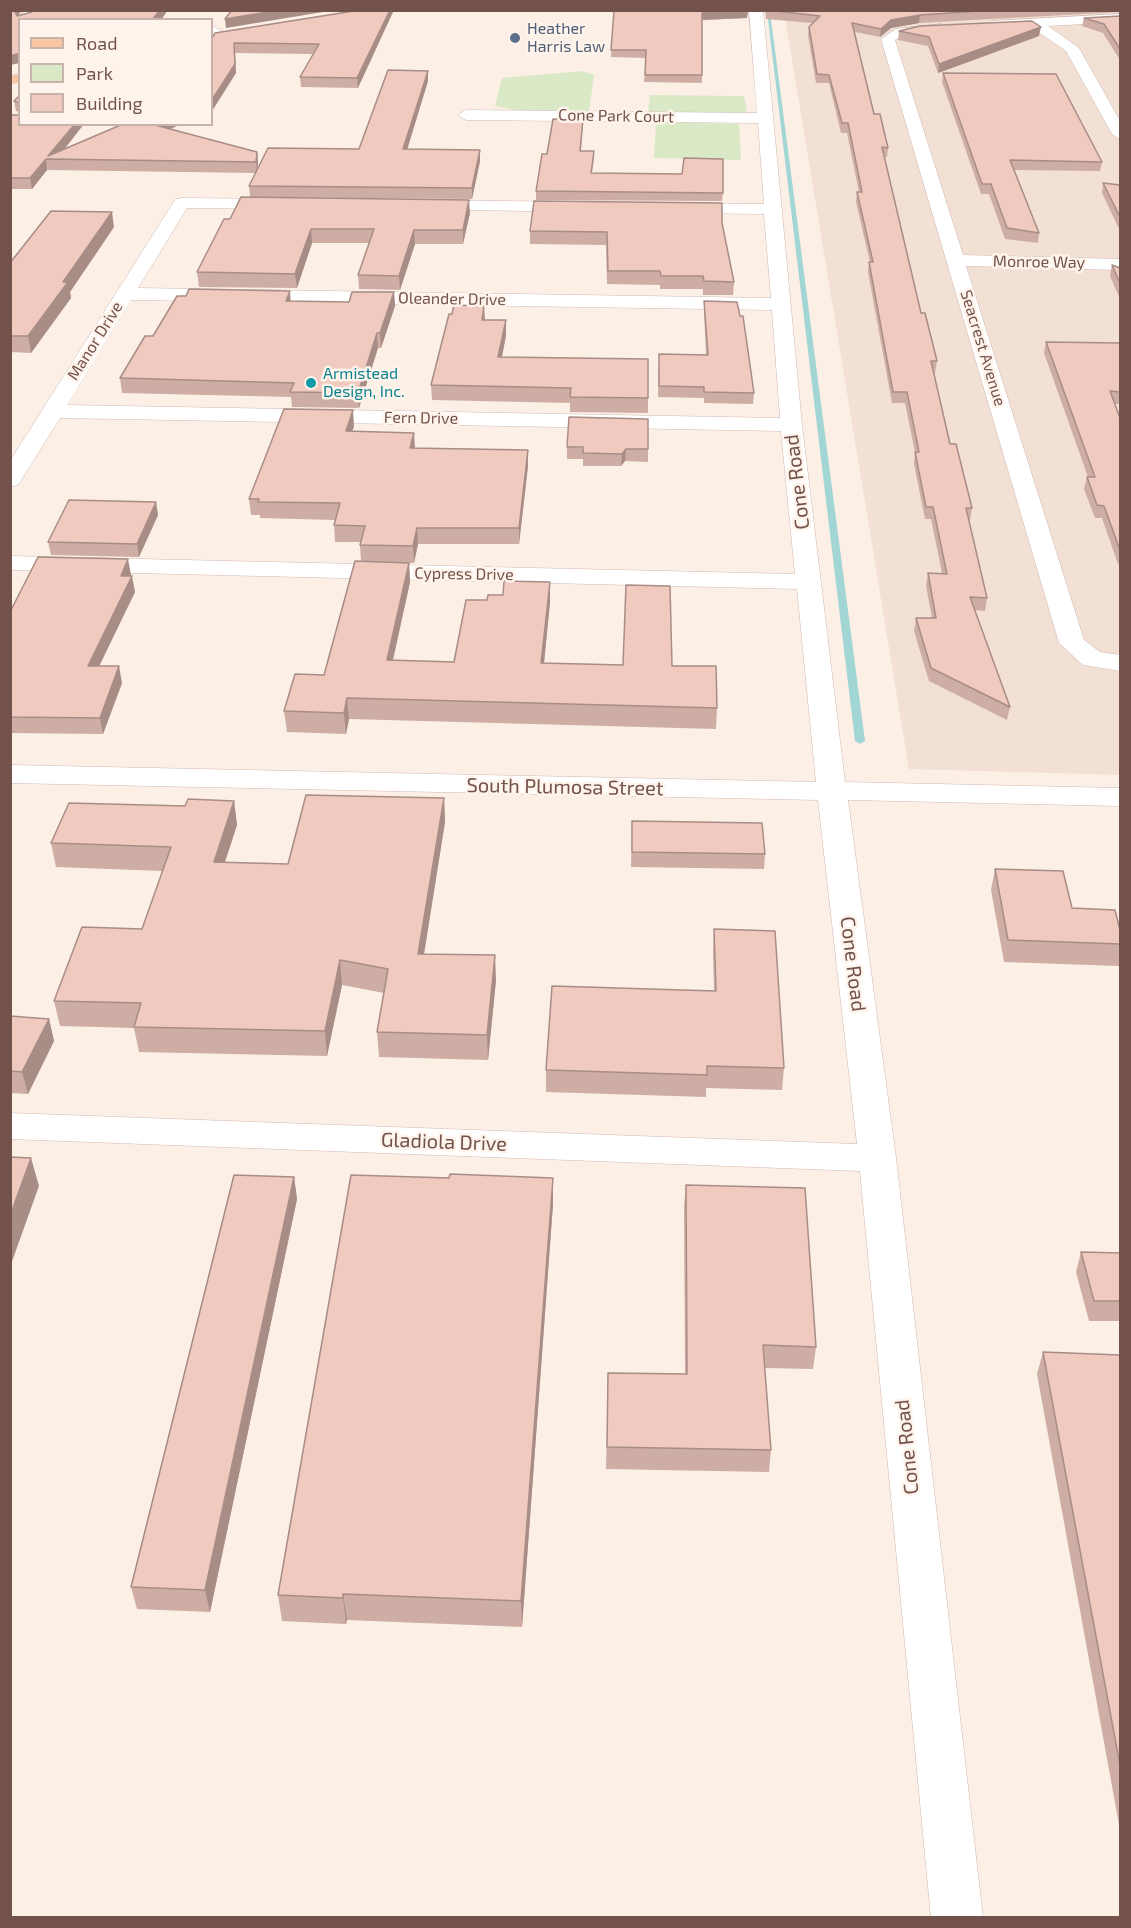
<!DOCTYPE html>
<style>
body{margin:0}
#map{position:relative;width:1131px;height:1928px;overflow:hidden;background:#fcefe6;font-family:"Exo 2",sans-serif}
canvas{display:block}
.frame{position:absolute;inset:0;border:12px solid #74524c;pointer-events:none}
.legend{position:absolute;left:18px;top:18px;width:195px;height:108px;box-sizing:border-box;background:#fef4ec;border:2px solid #c7b3ac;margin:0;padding:8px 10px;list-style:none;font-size:18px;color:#74524c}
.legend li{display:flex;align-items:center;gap:12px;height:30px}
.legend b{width:30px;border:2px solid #c7b3ac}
</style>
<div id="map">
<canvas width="1131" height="1928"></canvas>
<div class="frame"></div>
<ul class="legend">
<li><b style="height:8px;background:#f8c7a1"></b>Road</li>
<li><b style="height:16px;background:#dae9c5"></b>Park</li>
<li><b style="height:16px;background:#f0c9bf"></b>Building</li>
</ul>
</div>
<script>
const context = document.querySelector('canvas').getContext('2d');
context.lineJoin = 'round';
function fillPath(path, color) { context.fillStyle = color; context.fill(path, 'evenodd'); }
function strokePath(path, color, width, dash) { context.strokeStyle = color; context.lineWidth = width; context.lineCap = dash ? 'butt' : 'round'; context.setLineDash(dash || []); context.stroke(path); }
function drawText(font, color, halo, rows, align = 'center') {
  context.font = font + ' "Exo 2",sans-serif'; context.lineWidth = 5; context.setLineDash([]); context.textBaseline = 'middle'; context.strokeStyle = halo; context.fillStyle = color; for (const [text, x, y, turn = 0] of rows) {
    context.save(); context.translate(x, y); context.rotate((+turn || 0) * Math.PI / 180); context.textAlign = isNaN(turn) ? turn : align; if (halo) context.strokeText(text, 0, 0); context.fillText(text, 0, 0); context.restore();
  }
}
const residential = new Path2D(`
 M784 11H1120V775L909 769Z`);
const green = new Path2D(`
 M582 71 594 75 589 111 516 110 495 106 502 78Z
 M650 95 744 96 747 111 739 114 648 112Z
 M656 122 739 124 741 160 654 158Z`);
const stream = new Path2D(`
 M767 11 770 12 865 741 860 744 855 741Z`);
const minor = new Path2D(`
 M25 10H39L32 20H20L19 23 17 20Z
 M749 10H763L802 425 845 782 1120 788V806L848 800 896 1158 983 1918H931L860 1171 10 1139V1113L857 1144 818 800 10 783V765L816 782 797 589 10 570V556L795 574 781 431 60 418 18 485 10 487V461L173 203 176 199 182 198 283 199 289 200 292 204 289 208 283 209 187 208 138 288 771 298 764 214 676 213 670 212 667 208 670 204 676 203 764 204 758 123 466 120 458 115 466 110 757 113ZM131 300 772 310 780 418 67 405Z
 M1120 14V22L1048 26 1079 48 1120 121V139L1112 134 1066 51 1031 27 991 29 984 25 991 21Z
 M942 24 949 28 947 31 900 37 895 40 963 255 1120 259V270L966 266 1084 640 1100 652 1120 655V671L1083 665 1059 643 881 39 896 29Z
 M212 26 230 35 223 39 212 35Z
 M424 200 580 202 586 203 589 207 586 211 580 212 418 209 415 205 418 201Z`);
const major = new Path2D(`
 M20 74V82L10 84V76Z`);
const wall = new Path2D(`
 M360 10 358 88 301 87 300 77 313 54 235 53 236 73 212 111V38Z
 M748 10 747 18 702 20V83L644 82 646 58 611 57 614 11Z
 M765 10H1120V12L919 23 891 28 880 37 855 32 874 114 888 148 887 157H884L921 313 937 361 935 373H933L950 444 972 508 970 520H969L987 598 985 611 974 610 1010 707 1007 720 929 681 914 631 916 618H932L926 586 928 573H942L931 519H925L914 464 915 452 905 403H892L868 272 869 262H870L856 202 857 192H859L847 133H841L829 83H816L808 35 809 27 812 23 766 19Z
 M1120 16V60L1103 33 1082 26 1084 18Z
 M899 31 1039 36 938 73 928 46 898 40Z
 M943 73 1102 162 1100 171 1014 170 1039 233 1038 243 1005 239 989 194H981L942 82Z
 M428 81 407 149 480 150V161L472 199 250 197 249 186 255 173 47 170 32 189H10V115L64 149 181 124 171 129 257 152 258 162 257 170 359 149Z
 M20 95V112L16 111 14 101Z
 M583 119 581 151 594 159 592 173 723 193 722 201 536 200V191L547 154Z
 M1103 183 1120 185V231L1102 193Z
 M470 213 463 244H415L400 290 359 289 358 275 369 243H312L297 288 199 287 197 272 224 219Z
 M722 223 734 282 733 295H703V289H660V285L607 284 606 245 530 244V231Z
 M114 227 70 292 71 298 31 353 10 352V263Z
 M1112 265 1120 268V299L1110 276Z
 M394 292 395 306 381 348H378L359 408 292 407 291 397 122 393 120 378 153 336 291 301 349 302Z
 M704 301 754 393 753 404 704 403V398L658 397 659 354 706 355 704 311Z
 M485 320 506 335 502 357 648 398V413L570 412V403L432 400 431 385Z
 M1046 342 1120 343V404H1115L1120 418V564H1118L1102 518H1095L1084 489 1087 477H1088L1044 353Z
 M354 426 352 431 415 448 528 450V466L519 544H418L414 563H409L410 582 393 661 454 662 550 602 544 663 672 666 717 708 716 729 349 719 346 734 287 732 284 711 324 675 361 561 360 545 361 542H335L334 525 335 520 260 518V515H251L249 499Z
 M567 447 648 449V462L625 461 621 466H583V459H567Z
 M156 502 158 515 139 557 51 555 48 542Z
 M131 575 135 592 99 666 122 683 103 734 10 733V612Z
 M444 798 445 822 424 954 496 980 488 1060 379 1057 377 1032 384 993 342 985 327 1056 139 1052 134 1028 60 1026 54 1001 142 929 163 871 56 867 51 843 185 806 234 801 237 825 225 862 288 864Z
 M632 821 765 854 764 869 631 867Z
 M995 869 1072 908 1120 930V960L1119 966 1004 962 991 890Z
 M714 929 784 1068 782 1090 706 1088V1097L546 1092V1070L714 991 713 951Z
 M10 1016 49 1019 54 1041 28 1094 10 1093Z
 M294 1177 297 1199 210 1612 137 1609 131 1587Z
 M449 1178H553V1204L522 1627 347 1620 346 1624 282 1621 278 1595Z
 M686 1185 816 1347 813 1369 765 1368 771 1450 769 1472 606 1469 608 1373 685 1374 684 1207Z
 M1081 1252 1120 1253V1321H1089L1076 1272Z
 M1043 1352 1120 1355V1830L1037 1374Z`);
const shadedWall = new Path2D(`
 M14 10H22L15 20Z
 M160 10H168L161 20H152Z
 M280 10H335L226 28 225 19Z
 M390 10H394L358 88 357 78Z
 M748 10 747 18 701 20 702 13Z
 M920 15 919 23 891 28 880 37 881 29 891 20Z
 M1041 27 1039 36 938 73 939 64Z
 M234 43 236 73 212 111V100Z
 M20 53V63L10 65V56Z
 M428 71V81L404 160 403 149Z
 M75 124H84L56 160 48 156Z
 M156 124H181L156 135Z
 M480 150V161L472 199V188Z
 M257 152 258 162 257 173 256 162Z
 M46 159 47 170 32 189 30 178Z
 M469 200 470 213 463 244V230Z
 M112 212 114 227 70 292 71 298 31 353 28 336 63 282Z
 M311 229 312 243 297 288 295 274Z
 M414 230 415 244 400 290 399 276Z
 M290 291 291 305 286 301Z
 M394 292 395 306 381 348 380 333Z
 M484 306 485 320H482Z
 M506 320V335L499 372 498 357Z
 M377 333 378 348 359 408 358 393Z
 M353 410 354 426 347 447 346 431Z
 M414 433 415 448H410Z
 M626 449 625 461 621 466 622 454Z
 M528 450V466L519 544V528Z
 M156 502 158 515 139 557 137 544Z
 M417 528 418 544 414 563 413 546Z
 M128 559 131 575 123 592 121 576Z
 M409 563 410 582 388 681 387 660Z
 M132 576 135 592 91 683 88 666Z
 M550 582V602L542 683 541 663Z
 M119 666 122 683 103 734 100 718Z
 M347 698 349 719 346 734 344 713Z
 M444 798 445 822 420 979 418 954Z
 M234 801 237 825 217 886 214 862Z
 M495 955 496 980 488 1060 487 1035Z
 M340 960 342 985 327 1056 325 1031Z
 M49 1019 54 1041 28 1094 22 1072Z
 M31 1158 39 1186 10 1267V1216Z
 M294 1177 297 1199 210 1612 205 1590Z
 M553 1178V1204L522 1627 521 1601Z
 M343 1594 347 1620 346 1624 343 1598Z`);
const building = new Path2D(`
 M10 10H14L17 16 32 12 33 10H160L152 20H20V53L10 56Z
 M232 10H280L225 19Z
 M360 10H390L357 78 300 77 319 44 234 43 235 64 212 100V38L215 33Z
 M742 10 702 13V75H645L646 50H611L614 11Z
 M767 10H994L920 15 891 20 881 29 852 23 874 114H880L888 148 882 147 921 313H925L937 361H931L950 444H956L972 508H966L987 598 970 597 1010 707 931 668 916 618H936L928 573 947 574 933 507H926L915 452H919L907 392H893L869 262H873L857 192H862L848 123H842L829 75 817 74 809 27 820 16Z
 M1120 16V49L1104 24 1084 18Z
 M1032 21 1041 27 939 64 929 37 899 31 920 26Z
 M388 70 428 71 403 149 480 150 472 188 249 186 268 148 359 149Z
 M943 73 1056 74 1102 162 1010 160 1039 233 1007 228 991 184H982Z
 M20 95V103L14 101Z
 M10 115H20V124H75L48 156 123 124H156L155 125 257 152 256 162 46 159 30 178H10Z
 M553 119H583L580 151H594L591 173 682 174 684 158 723 159V193L536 191 542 154H547Z
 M1103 183 1120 185V217Z
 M241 197 469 200 463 230H414L399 276 358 275 374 229H311L295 274 197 272 224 219H230Z
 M534 201 722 203V223L734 282 704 281 703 276H661L660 271H608L607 232 530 231Z
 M51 211 112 212 63 282H68L28 336H10V263Z
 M1112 265 1120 268V283Z
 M189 289 290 291 286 301 349 302 352 292H394L380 333H377L358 393 290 392 294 383 120 378 145 336H153L177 296H186Z
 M704 301 737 302 740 316H743L754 393 704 392V387L659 386V354L708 355Z
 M454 305 484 306 482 320H506L498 357 648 359V398L570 397 571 388 431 385 449 314H452Z
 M1046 342 1120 343V392L1110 391 1120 418V550L1104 506 1097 505 1087 477H1095Z
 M284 409 353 410 346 431 414 433 410 448 528 450 519 528H417L413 546 360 545 365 526 334 525 340 503 258 502 259 499H249Z
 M569 417 648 419V449H626L622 454 583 453V447H567Z
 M69 500 156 502 137 544 48 542Z
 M38 557 128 559 121 576H132L88 666H119L100 718 10 717V612Z
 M355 561 409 563 387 660 454 662 466 600H487L488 595H503L504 581 550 582 541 663 623 665 626 585 670 586 672 666H716L717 708 347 698 344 713 284 711 295 674 324 675Z
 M306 795 444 798 418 954 495 955 487 1035 377 1032 388 969 340 960 325 1031 134 1027 141 1003 54 1001 82 927 142 929 171 847 51 843 69 803 185 806 188 799 234 801 214 862 288 864Z
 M632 821 762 823 765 854 632 852Z
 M995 869 1063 871 1072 908 1115 910 1120 930V944L1008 940Z
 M714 929 775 931 784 1068 707 1066V1075L546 1070 552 986 716 991Z
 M10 1016 49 1019 22 1072 10 1071Z
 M10 1157 31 1158 10 1216Z
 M450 1174 553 1178 521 1601 343 1594V1598L278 1595 351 1175 449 1178Z
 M234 1175 294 1177 205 1590 131 1587Z
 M686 1185 805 1188 816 1347 763 1345 771 1450 607 1447 608 1373 687 1374Z
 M1081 1252 1120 1253V1301H1094Z
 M1043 1352 1120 1355V1765Z`);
const markers = [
 [515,38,6,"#5c6f8a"],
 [311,383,6,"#0f9aa8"]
];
const farServicenames = [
 ["Heather",527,29],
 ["Harris Law",527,47]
];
const farStreetnames = [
 ["Cone Park Court",616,116,1],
 ["Monroe Way",1039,262,1],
 ["Oleander Drive",452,299,1],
 ["Manor Drive",95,341,-58],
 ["Seacrest Avenue",983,348,73],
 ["Fern Drive",421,418,1],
 ["Cypress Drive",464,574,1]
];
const farCulturenames = [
 ["Armistead",323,374],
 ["Design, Inc.",323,392]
];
const streetNames = [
 ["Cone Road",797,482,-97],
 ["South Plumosa Street",565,787,1],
 ["Cone Road",853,964,83],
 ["Gladiola Drive",444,1142,2],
 ["Cone Road",907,1447,-96]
];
fillPath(residential, '#f3e0d5');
fillPath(green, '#dae9c5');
fillPath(stream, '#a2d6d4');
strokePath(minor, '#cfb8b0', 1);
strokePath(major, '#d8cfcd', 1);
fillPath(minor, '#fff');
fillPath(major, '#f8c7a1');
fillPath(wall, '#ceada4');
fillPath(shadedWall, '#a88d86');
fillPath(building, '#f0c9bf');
strokePath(building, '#a88d86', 1.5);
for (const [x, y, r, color] of markers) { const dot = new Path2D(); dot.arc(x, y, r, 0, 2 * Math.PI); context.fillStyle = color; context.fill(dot); strokePath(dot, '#fef4ec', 2); }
drawText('16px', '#4e5e75', '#fef4ec', farServicenames, 'left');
drawText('16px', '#74524c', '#fef4ec', farStreetnames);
drawText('16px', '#0d838f', '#fef4ec', farCulturenames, 'left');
drawText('20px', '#74524c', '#fef4ec', streetNames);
</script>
